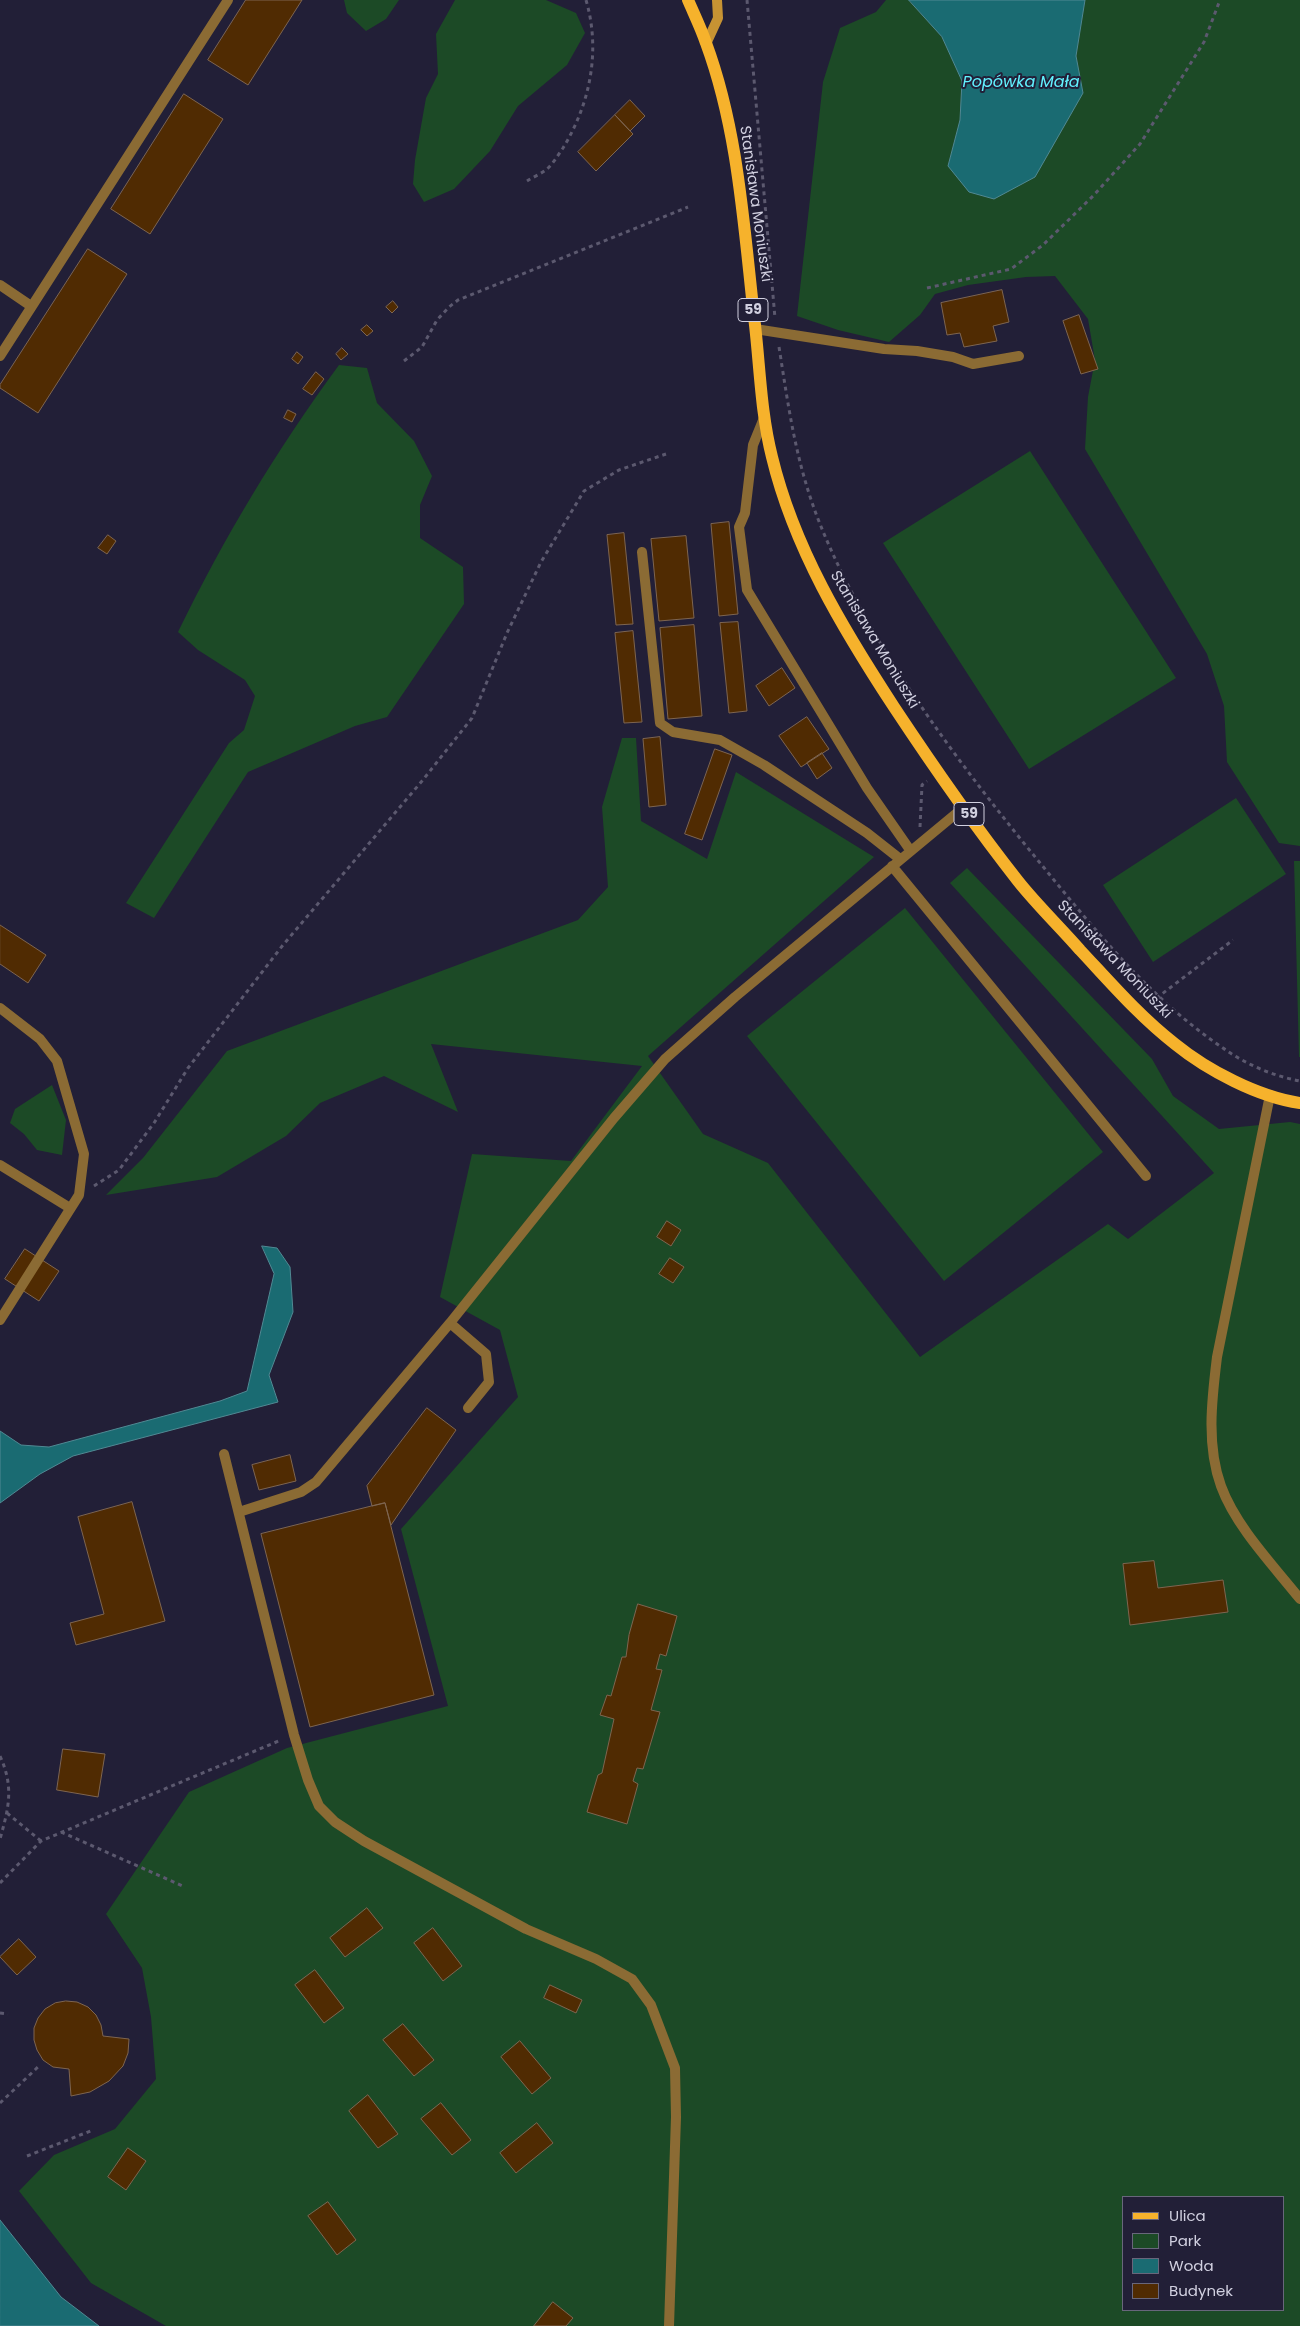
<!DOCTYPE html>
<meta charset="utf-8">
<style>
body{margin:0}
#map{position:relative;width:1300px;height:2326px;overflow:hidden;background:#221f37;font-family:Poppins,sans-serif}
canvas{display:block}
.legend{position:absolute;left:1122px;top:2196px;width:162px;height:115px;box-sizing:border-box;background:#221f37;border:1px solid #68667b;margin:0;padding:6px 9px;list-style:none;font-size:15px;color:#d1d0e0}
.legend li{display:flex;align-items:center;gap:10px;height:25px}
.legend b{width:25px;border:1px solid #68667b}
</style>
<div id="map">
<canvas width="1300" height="2326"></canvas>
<ul class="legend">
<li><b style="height:6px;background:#f6b22c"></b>Ulica</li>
<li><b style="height:14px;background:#1c4a26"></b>Park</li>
<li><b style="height:14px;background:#1a6b72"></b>Woda</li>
<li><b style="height:14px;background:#502b02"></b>Budynek</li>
</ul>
</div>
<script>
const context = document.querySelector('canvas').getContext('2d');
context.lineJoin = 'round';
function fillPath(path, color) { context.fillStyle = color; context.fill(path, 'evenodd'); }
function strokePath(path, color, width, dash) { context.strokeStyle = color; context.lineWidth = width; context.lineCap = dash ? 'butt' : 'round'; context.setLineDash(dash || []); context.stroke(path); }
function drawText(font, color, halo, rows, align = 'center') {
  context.font = font + ' Poppins,sans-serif'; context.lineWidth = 4; context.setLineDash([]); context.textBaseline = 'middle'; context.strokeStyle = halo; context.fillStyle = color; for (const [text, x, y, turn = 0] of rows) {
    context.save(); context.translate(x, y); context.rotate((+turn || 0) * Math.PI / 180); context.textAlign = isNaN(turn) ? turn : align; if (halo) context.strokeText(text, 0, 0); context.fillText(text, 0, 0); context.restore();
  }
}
const green = new Path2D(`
 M344 0H399L386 19 366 31 347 13Z
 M455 0H546L576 13 585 33 567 65 518 106 490 151 454 189 424 202 413 184 415 160 426 98 438 74 436 34Z
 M886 0H909L942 37 962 81 960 120 948 166 1083 93 1076 56 1085 0H1300V846L1279 843 1227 762 1224 706 1207 654 1085 449 1088 397 1095 360 1088 319 1055 276 1026 277 968 285 935 294 920 315 889 342 838 330 797 316 823 82 840 28 876 12Z
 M339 365 367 368 377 403 414 441 432 476 420 505V538L463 567 464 604 387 717 355 726 248 772 154 918 126 903 229 743 244 730 255 696 245 680 198 650 178 632C225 536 275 452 339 365Z
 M1030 451 1176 678 1029 769 883 543Z
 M622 738H636L641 821 707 859 736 772 874 857 648 1056 703 1134 768 1163 920 1357 1108 1224 1128 1239 1214 1173 950 883 967 868 1152 1059 1173 1096 1219 1129 1290 1122 1300 1124V2326H166L91 2283 19 2191 54 2155 115 2129 156 2079 151 2017 142 1968 106 1914 189 1792 287 1748 448 1706 401 1529 518 1397 500 1330 440 1297 472 1154 571 1161 642 1066 431 1044 458 1112 384 1076 320 1103 286 1136 217 1177 106 1195 143 1158 227 1051 578 920 608 887 602 807ZM1124 2197H1284V2310H1124Z
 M1236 798 1286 874 1153 962 1103 885Z
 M1294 861H1300V1057H1299Z
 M905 908 1103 1152 944 1281 747 1036Z
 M52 1085 66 1120 62 1155 37 1150 24 1134 10 1123 15 1109Z`);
const water = new Path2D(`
 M909 0H1085L1076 56 1083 93 1035 177 994 199 969 192 948 166 960 120 962 81 942 37Z
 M262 1246 277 1248 290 1267 293 1312 269 1375 278 1402 73 1456 40 1474 0 1503V1431L21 1445 49 1447 220 1401 247 1391 274 1274Z
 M0 2220 61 2297 99 2326H0Z`);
const building = new Path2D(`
 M246 0H302L248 85 208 60Z
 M184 94 223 119 150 234 111 209Z
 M630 100 645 116 630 131 615 115Z
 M615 115 633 134 596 171 578 152Z
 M88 249 127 274 38 413 0 388V385Z
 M1002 290 1009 322 993 326 997 341 964 347 960 333 947 335 941 303Z
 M393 301 398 307 392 313 386 307Z
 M1079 315 1098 369 1081 374 1063 321Z
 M367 325 373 331 367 336 361 330Z
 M342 348 348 354 341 360 336 354Z
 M297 352 303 357 298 364 292 359Z
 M316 372 324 379 312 395 303 389Z
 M288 410 296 414 292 422 284 418Z
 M729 522 738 614 719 616 711 524Z
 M624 533 633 624 616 625 607 535Z
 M108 535 116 541 107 554 98 548Z
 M686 536 694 618 659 621 651 539Z
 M738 622 747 711 729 713 720 623Z
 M694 625 702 716 668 719 660 628Z
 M633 631 642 722 624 723 615 633Z
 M782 668 795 688 769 706 756 686Z
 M807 717 829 749 801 767 779 736Z
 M660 737 666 805 649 807 643 739Z
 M715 749 732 755 702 840 685 834Z
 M822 753 832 768 817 779 807 763Z
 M0 925 46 955 28 983 0 964Z
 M667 1221 681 1230 671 1246 657 1237Z
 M25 1249 59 1271 39 1301 5 1279Z
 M670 1258 684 1267 673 1283 659 1274Z
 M427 1408 456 1430 391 1525 385 1503 372 1506 367 1486Z
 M290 1455 296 1481 259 1490 252 1465Z
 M132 1502 165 1621 76 1645 70 1623 104 1614 78 1517Z
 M385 1503 434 1695 310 1727 261 1534Z
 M1154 1561 1158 1588 1223 1580 1228 1612 1130 1625 1123 1564Z
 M638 1604 677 1616 666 1656 660 1654 656 1669 662 1670 651 1710 660 1712 643 1769 637 1768 633 1781 638 1784 627 1824 587 1812 598 1775 602 1773 614 1719 600 1715 607 1695 611 1696 622 1657H626L629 1635Z
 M63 1749 105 1754 98 1797 57 1790Z
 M367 1908 383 1928 345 1957 330 1938Z
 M433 1928 462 1966 443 1981 414 1943Z
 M19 1939 36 1957 17 1975 0 1957Z
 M315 1970 344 2008 324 2023 295 1985Z
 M550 1985 582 2000 576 2013 544 1998Z
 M66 2001 77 2002 88 2007 96 2015 101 2025 103 2036 129 2039 128 2053 123 2066 109 2081 90 2092 71 2096 69 2069 53 2067 43 2060 37 2050 34 2040V2028L38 2018 45 2009 55 2003Z
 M403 2024 434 2060 414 2076 383 2040Z
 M520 2041 551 2078 532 2094 501 2057Z
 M368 2095 398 2134 378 2148 349 2111Z
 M441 2103 471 2140 452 2155 421 2119Z
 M537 2123 553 2143 516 2173 500 2153Z
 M128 2148 146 2161 126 2190 108 2177Z
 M328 2202 356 2240 337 2255 308 2216Z
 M553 2302 573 2318 566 2326H534Z`);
const path = new Path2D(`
 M747 0 775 318
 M527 181C533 177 541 174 547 169 553 164 558 155 563 148 590 104 601 51 586 0
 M927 288 1011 269 1043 245 1093 196 1140 144 1204 42 1220 0
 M779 347C789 410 796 464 820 524 869 646 962 768 1045 869 1098 934 1153 1001 1223 1048 1245 1064 1273 1076 1300 1081
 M404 361 422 347 437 320 449 307 458 300 688 207
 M920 827 922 785 927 781
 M1150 1003 1233 940
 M94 1186 119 1170 154 1123 188 1068 283 945 422 781 472 718 507 633 541 562 584 491 619 470 666 454
 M0 1756C14 1787 9 1807 0 1839
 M7 1813 41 1841
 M61 1832 185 1887
 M0 1883 41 1841 281 1740
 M0 2013 8 2014
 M0 2103 39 2066
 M27 2156 93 2130`);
const lane = new Path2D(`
 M0 285 31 306
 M755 329 884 349 917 351 953 357 973 364 1019 356
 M0 356 228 0
 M764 418 753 445 745 513 739 527 747 590 867 788 910 850
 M642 552 660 723 673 732 720 740 764 765 867 833 900 859
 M892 866 1146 1176
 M0 1008 40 1039 57 1061 84 1154 79 1195 0 1320
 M1270 1095 1217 1357C1212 1398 1206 1445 1221 1486 1236 1527 1273 1565 1300 1599
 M0 1165 70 1208
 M450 1323 486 1354 489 1382 468 1408
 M224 1454 294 1735 308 1780 319 1806 335 1822 364 1841 526 1929 596 1959 632 1979 651 2005 675 2068 676 2117 669 2326
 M239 1512 301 1492 316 1482 450 1323 614 1118 665 1059 735 997 964 807`);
const secondary = new Path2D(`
 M706 44 718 18 717 0`);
const primary = new Path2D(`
 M688 0C694 14 701 28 706 43 739 132 744 231 755 325 760 369 761 414 772 457 794 548 843 629 894 707 933 766 974 825 1018 881 1037 905 1060 927 1080 950 1110 982 1139 1016 1175 1044 1207 1070 1258 1097 1300 1103`);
const shields = [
 [753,310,30],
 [969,814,30]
];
const shieldNames = [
 ["59",753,310],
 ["59",969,814]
];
const streetNames = [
 ["Stanisława Moniuszki",755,204,82],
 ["Stanisława Moniuszki",874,640,59],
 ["Stanisława Moniuszki",1114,960,46]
];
const waterNames = [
 ["Popówka Mała",1021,83]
];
fillPath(green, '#1c4a26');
fillPath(water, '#1a6b72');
strokePath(water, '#518993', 1);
fillPath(building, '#502b02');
strokePath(building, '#7e6550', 1);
strokePath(path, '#5c596f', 3, [4, 4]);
strokePath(lane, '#8b6b34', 10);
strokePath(secondary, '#c79333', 10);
strokePath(primary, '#f6b22c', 12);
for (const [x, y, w] of shields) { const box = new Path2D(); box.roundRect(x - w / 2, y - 11.5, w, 23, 4); context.fillStyle = '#221f37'; context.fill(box); strokePath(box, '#d1d0e0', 1); }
drawText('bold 14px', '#d1d0e0', null, shieldNames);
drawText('15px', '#d1d0e0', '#221f37', streetNames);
drawText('italic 16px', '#62f2ff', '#221f37', waterNames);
</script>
